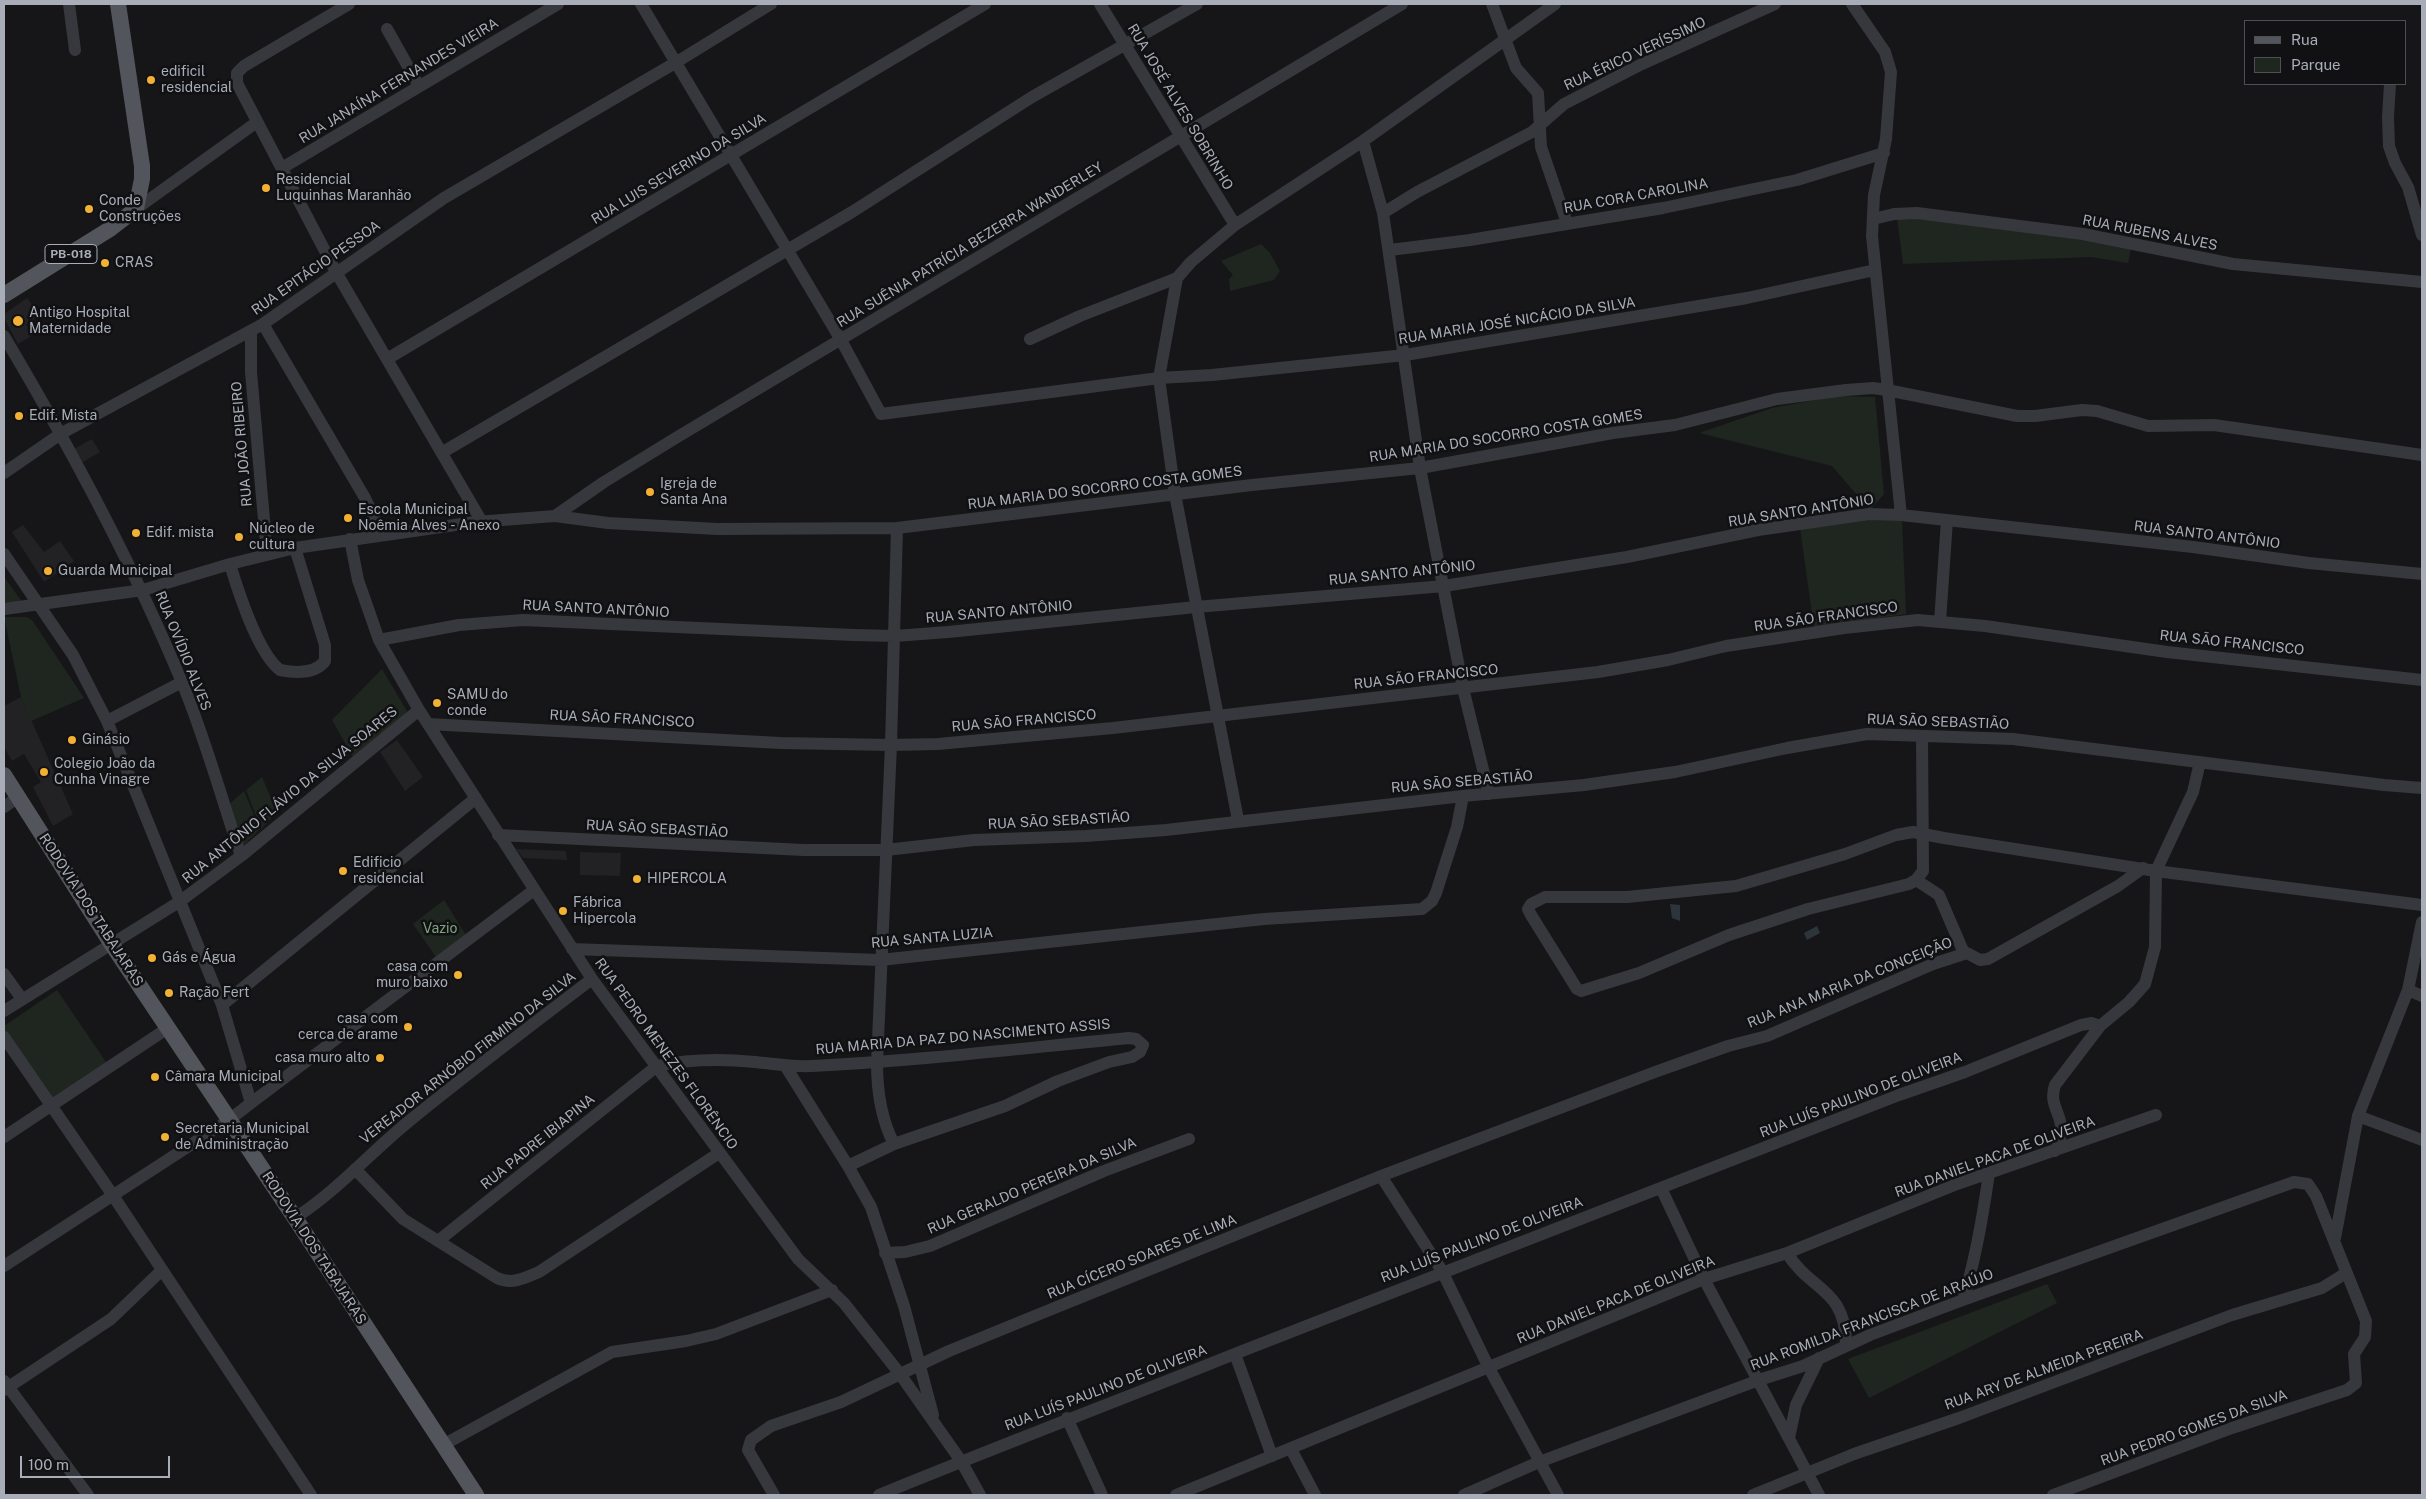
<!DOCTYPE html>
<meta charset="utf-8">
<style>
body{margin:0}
#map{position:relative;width:2426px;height:1499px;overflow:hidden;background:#161618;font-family:"Public Sans",sans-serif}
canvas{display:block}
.frame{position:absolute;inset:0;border:5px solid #a8adb8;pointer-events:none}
.legend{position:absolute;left:2244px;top:20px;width:162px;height:65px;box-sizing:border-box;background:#111113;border:1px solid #4d4f55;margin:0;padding:6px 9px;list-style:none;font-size:15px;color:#a8adb8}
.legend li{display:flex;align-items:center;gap:10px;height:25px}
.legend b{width:25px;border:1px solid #4d4f55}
.scale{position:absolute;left:20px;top:1456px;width:150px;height:22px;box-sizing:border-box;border:2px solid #a8adb8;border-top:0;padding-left:6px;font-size:15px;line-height:18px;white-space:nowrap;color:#a8adb8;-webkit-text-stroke:4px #111113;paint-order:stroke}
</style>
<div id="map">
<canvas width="2426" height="1499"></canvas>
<div class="frame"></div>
<ul class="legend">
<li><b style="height:6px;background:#53555c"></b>Rua</li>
<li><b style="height:14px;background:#1e261f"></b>Parque</li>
</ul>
<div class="scale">100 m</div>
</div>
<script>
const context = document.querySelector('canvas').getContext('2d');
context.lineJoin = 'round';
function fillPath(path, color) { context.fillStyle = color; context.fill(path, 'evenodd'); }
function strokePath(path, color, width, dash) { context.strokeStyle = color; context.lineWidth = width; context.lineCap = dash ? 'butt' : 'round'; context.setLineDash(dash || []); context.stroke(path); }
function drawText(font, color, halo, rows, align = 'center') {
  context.font = font + ' "Public Sans",sans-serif'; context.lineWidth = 5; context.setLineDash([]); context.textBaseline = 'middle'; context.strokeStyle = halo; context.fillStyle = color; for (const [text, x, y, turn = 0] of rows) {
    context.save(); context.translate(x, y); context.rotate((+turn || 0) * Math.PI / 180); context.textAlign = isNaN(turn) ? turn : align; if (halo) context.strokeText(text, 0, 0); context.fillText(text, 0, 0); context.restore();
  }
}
const built = new Path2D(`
 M27 298 40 315 26 324 33 335 18 344 4 318V314Z
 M92 439 100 452 83 462 74 449Z
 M23 525 44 552 60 541 74 561 44 582 12 532Z
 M21 697 73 814 53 826 33 787 41 782 24 754 12 761 4 747V706Z
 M397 740 423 777 405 791 380 752Z
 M516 849 566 851 567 860 523 858Z
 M580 852 621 853 620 876 580 875Z`);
const green = new Path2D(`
 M1897 218C1975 222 2056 228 2131 249L2128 263 2091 257 1903 264Z
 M1261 244 1270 253 1280 271 1274 280 1230 291 1229 279 1233 275 1221 261Z
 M1837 396 1875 397 1884 494 1870 510 1832 466 1699 433 1772 408Z
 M1869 518 1902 519 1906 614 1814 628 1800 528Z
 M4 577 23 603 4 605Z
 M4 617H27L32 620 84 698 31 721 21 697Z
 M382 669 408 713 353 757 332 720Z
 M262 777 277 812 261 829 246 790Z
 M244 791 260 829 240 849 226 807Z
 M444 900 466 935 436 957 413 924Z
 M57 990 108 1065 52 1103 4 1032V1026Z
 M2047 1284 2057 1303 1869 1398 1848 1359Z`);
const water = new Path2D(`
 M1670 904 1680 905V921L1672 918Z
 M1817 926 1820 933 1807 940 1804 933Z`);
const minor = new Path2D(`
 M69 4 75 50
 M349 4 244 66 237 73V83L336 272 482 522
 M641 4 841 340 881 414 1159 378 1212 375 1405 355 1747 298 1875 270
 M1100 4 1235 225
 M1492 4 1516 68 1538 93 1541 147 1567 223
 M1852 4 1885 52 1891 72 1886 139 1874 195 1872 236 1901 515
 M387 29 419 86
 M2390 84 2388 117 2389 146 2395 163 2408 187 2422 235
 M1363 141 1383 213 1420 468 1463 688 1489 794
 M282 168 558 4
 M136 209 257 122
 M1383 213 1417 192 1532 132 1564 104 1642 64 1775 4
 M1873 219 1894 214 1917 213 2083 234 2233 264 2422 282
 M1390 250 1470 240 1663 208 1797 180 1884 153
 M263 324 365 498 382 535
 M251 331V372L267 554
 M4 336C70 447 131 560 181 680 205 737 221 797 241 856
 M1030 339 1080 316 1177 278
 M387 359 985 4
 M443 452 852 212 1032 97 1197 4
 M4 473 62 433 263 324 444 198 675 63 771 4
 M555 516 604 482 679 436 1402 4
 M350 539 358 580 379 640 419 710 592 979 798 1259 844 1303 900 1374 961 1461 980 1495
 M4 554 73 655 107 721 222 1005 251 1103 229 1120 4 1266
 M230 564C238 591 258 653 280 670 295 673 315 674 325 661V645L295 548
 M4 609 143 590 230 564 295 548 476 522 555 516 608 523 717 529 897 528 1252 485 1420 468 1613 433 1675 425 1777 399 1846 390 1873 388 1887 390 2017 416H2035L2082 410 2097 411 2148 426 2214 425 2422 455
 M1940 622 1947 520
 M379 640 459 625 523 620 853 635 895 636 948 632 1196 607 1444 586 1627 557 1758 530 1869 514 1901 515 2193 547 2309 563 2422 574
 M107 721 182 682
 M428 724 780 743 891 745 938 744 1113 728 1598 672 1668 660 1726 646 1844 628 1918 620 1985 626 2167 652 2422 680
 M1922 736 1923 871 1916 880 1909 884 1808 909 1729 935 1639 973 1581 991 1577 989 1531 915 1528 909 1531 904 1545 897H1627L1736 886 1845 854 1896 835 1913 832 1944 838 2156 871 2422 905
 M4 807 18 797
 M1238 820 1175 494 1159 378 1177 278 1191 262 1235 225 1363 141 1555 4
 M498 835 804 850H886L974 840 1086 836 1166 830 1463 796 1584 785 1675 772 1787 748 1867 734 2013 739 2384 785 2422 788
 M1916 880 1939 895 1964 953
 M572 949 880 960 1264 919 1422 909 1432 901 1436 893 1457 827 1463 796
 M4 974 22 999
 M2408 990 2422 996
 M222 1005 476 798
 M4 1011 179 902 241 856 419 710
 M4 1037 112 1194 311 1495
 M786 1067 848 1166 871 1207 904 1306 933 1415
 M251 1103 534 890
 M2358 1116 2422 1140
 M4 1137 168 1028
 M894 1144C881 1119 877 1091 877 1063L891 745 897 528
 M2055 1151C2073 1118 2046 1111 2055 1085L2100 1026 2129 1002 2145 984 2155 947 2156 871 2193 792 2200 762
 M355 1169 403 1219 497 1278C512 1285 525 1278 539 1272L719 1153
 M1381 1176 1442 1271 1489 1368 1558 1495
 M1661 1188 1704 1279 1819 1495
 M295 1218C337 1191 370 1153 408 1122 468 1073 530 1026 592 979
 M2335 1238 2358 1116 2408 990 2422 922
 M438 1241 657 1066C689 1059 723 1059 755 1062 775 1064 791 1067 812 1066 918 1061 1024 1048 1129 1038L1136 1039 1143 1045 1140 1052 1132 1057 1109 1062 1058 1081 1005 1106 894 1144 848 1166
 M885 1253 905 1252 930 1246 1104 1171 1189 1139
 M1787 1253C1811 1292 1846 1288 1846 1345
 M1963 1300C1976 1258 1983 1216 1989 1173
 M1235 1354 1272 1456
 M4 1381 88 1495
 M4 1390 111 1319 162 1270
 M1067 1418 1102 1495
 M1789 1438 1796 1405 1819 1358
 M443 1445 612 1352 686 1341 716 1334 832 1290
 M1291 1449 1315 1495
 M774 1495 748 1450 751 1440 771 1426 841 1402 949 1351 1047 1311 1381 1176 1655 1072 1728 1046 1767 1036 1933 964 1967 953 1980 960 1988 959 2118 886 2143 868
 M879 1495C998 1446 1118 1401 1237 1353 1458 1266 1678 1179 1899 1095L1965 1072 2081 1025 2092 1023 2100 1026
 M1176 1495 1704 1279 1787 1253 1957 1184 2156 1115
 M1464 1495 1539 1462 1759 1380 1803 1366 1870 1335 1963 1300 2294 1182 2308 1184 2316 1196 2366 1321 2365 1337 2354 1354 2356 1383 2347 1390 2232 1428 2053 1495
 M1753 1495 1854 1454 1959 1418 2232 1315 2322 1288 2346 1273`);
const major = new Path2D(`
 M4 295 110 229 136 209 142 179V166L118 4
 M4 775 111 943 295 1218 476 1495`);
const markers = [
 [151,80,5,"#f2b134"],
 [266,188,5,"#f2b134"],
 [89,209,5,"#f2b134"],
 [105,263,5,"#f2b134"],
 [18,321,6,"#f2b134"],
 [19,416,5,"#f2b134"],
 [650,492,5,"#f2b134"],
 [348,518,5,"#f2b134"],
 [136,533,5,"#f2b134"],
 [239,537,5,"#f2b134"],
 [48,571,5,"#f2b134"],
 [437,703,5,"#f2b134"],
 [72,740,5,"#f2b134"],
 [44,772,5,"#f2b134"],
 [343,871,5,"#f2b134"],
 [637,879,5,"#f2b134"],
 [563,911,5,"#f2b134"],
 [152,958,5,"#f2b134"],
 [458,975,5,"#f2b134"],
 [169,993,5,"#f2b134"],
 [408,1027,5,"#f2b134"],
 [380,1058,5,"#f2b134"],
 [155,1077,5,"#f2b134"],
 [165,1137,5,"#f2b134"]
];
const shields = [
 [71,254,52]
];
const shieldNames = [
 ["PB-018",71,254]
];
const streetNames = [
 ["RUA ÉRICO VERÍSSIMO",1635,54,-25],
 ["RUA JANAÍNA FERNANDES VIEIRA",399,81,-31],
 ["RUA JOSÉ ALVES SOBRINHO",1180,107,59],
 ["RUA LUIS SEVERINO DA SILVA",679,169,-31],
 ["RUA CORA CAROLINA",1636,196,-10],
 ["RUA RUBENS ALVES",2150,233,11],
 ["RUA SUÊNIA PATRÍCIA BEZERRA WANDERLEY",970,245,-31],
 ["RUA EPITÁCIO PESSOA",316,268,-35],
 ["RUA MARIA JOSÉ NICÁCIO DA SILVA",1517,321,-9],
 ["RUA MARIA DO SOCORRO COSTA GOMES",1506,436,-9],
 ["RUA JOÃO RIBEIRO",242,444,-95],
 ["RUA MARIA DO SOCORRO COSTA GOMES",1105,488,-7],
 ["RUA SANTO ANTÔNIO",1801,511,-9],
 ["RUA SANTO ANTÔNIO",2207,535,7],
 ["RUA SANTO ANTÔNIO",1402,573,-6],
 ["RUA SANTO ANTÔNIO",596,609,3],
 ["RUA SANTO ANTÔNIO",999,612,-5],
 ["RUA SÃO FRANCISCO",1826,617,-8],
 ["RUA SÃO FRANCISCO",2232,643,6],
 ["RUA OVÍDIO ALVES",183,651,68],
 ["RUA SÃO FRANCISCO",1426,677,-6],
 ["RUA SÃO FRANCISCO",622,719,3],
 ["RUA SÃO FRANCISCO",1024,721,-5],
 ["RUA SÃO SEBASTIÃO",1938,722,2],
 ["RUA SÃO SEBASTIÃO",1462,782,-5],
 ["RUA ANTÔNIO FLÁVIO DA SILVA SOARES",290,795,-39],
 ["RUA SÃO SEBASTIÃO",1059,821,-3],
 ["RUA SÃO SEBASTIÃO",657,829,3],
 ["RODOVIA DOS TABAJARAS",91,910,57],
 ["RUA SANTA LUZIA",932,938,-5],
 ["RUA ANA MARIA DA CONCEIÇÃO",1850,983,-22],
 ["RUA MARIA DA PAZ DO NASCIMENTO ASSIS",963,1037,-5],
 ["RUA PEDRO MENEZES FLORÊNCIO",666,1054,54],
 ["VEREADOR ARNÓBIO FIRMINO DA SILVA",468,1058,-38],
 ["RUA LUÍS PAULINO DE OLIVEIRA",1861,1095,-21],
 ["RUA PADRE IBIAPINA",538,1142,-39],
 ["RUA DANIEL PACA DE OLIVEIRA",1995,1157,-20],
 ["RUA GERALDO PEREIRA DA SILVA",1032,1186,-23],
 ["RUA LUÍS PAULINO DE OLIVEIRA",1482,1240,-21],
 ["RODOVIA DOS TABAJARAS",314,1248,57],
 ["RUA CÍCERO SOARES DE LIMA",1142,1257,-22],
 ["RUA DANIEL PACA DE OLIVEIRA",1616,1300,-22],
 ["RUA ROMILDA FRANCISCA DE ARAÚJO",1872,1320,-21],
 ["RUA ARY DE ALMEIDA PEREIRA",2044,1370,-20],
 ["RUA LUÍS PAULINO DE OLIVEIRA",1106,1388,-21],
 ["RUA PEDRO GOMES DA SILVA",2194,1428,-20]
];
const poiNames = [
 ["edificil",161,72],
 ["residencial",161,88],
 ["Residencial",276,180],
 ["Luquinhas Maranhão",276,196],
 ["Conde",99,201],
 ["Construções",99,217],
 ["CRAS",115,263],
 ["Antigo Hospital",29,313],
 ["Maternidade",29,329],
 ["Edif. Mista",29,416],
 ["Igreja de",660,484],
 ["Santa Ana",660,500],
 ["Escola Municipal",358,510],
 ["Noêmia Alves - Anexo",358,526],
 ["Núcleo de",249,529],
 ["cultura",249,545],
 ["Edif. mista",146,533],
 ["Guarda Municipal",58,571],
 ["SAMU do",447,695],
 ["conde",447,711],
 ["Ginásio",82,740],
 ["Colegio João da",54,764],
 ["Cunha Vinagre",54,780],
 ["Edificio",353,863],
 ["residencial",353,879],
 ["HIPERCOLA",647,879],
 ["Fábrica",573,903],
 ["Hipercola",573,919],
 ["Gás e Água",162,958],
 ["casa com",448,967,"right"],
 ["muro baixo",448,983,"right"],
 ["Ração Fert",179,993],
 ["casa com",398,1019,"right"],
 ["cerca de arame",398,1035,"right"],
 ["casa muro alto",370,1058,"right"],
 ["Câmara Municipal",165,1077],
 ["Secretaria Municipal",175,1129],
 ["de Administração",175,1145]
];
const parkNames = [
 ["Vazio",440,929]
];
fillPath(built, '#222225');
fillPath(green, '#1e261f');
fillPath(water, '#2c353c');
strokePath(minor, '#37383d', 12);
strokePath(major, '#53555c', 16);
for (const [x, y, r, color] of markers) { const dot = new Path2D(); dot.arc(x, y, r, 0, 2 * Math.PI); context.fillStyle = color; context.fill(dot); strokePath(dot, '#111113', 2); }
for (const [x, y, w] of shields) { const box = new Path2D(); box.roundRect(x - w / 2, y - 9.5, w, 19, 4); context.fillStyle = '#111113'; context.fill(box); strokePath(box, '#a8adb8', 1); }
drawText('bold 12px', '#a8adb8', null, shieldNames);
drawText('14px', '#a8adb8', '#111113', streetNames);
drawText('14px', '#a8adb8', '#111113', poiNames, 'left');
drawText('14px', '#7fa381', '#111113', parkNames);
</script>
